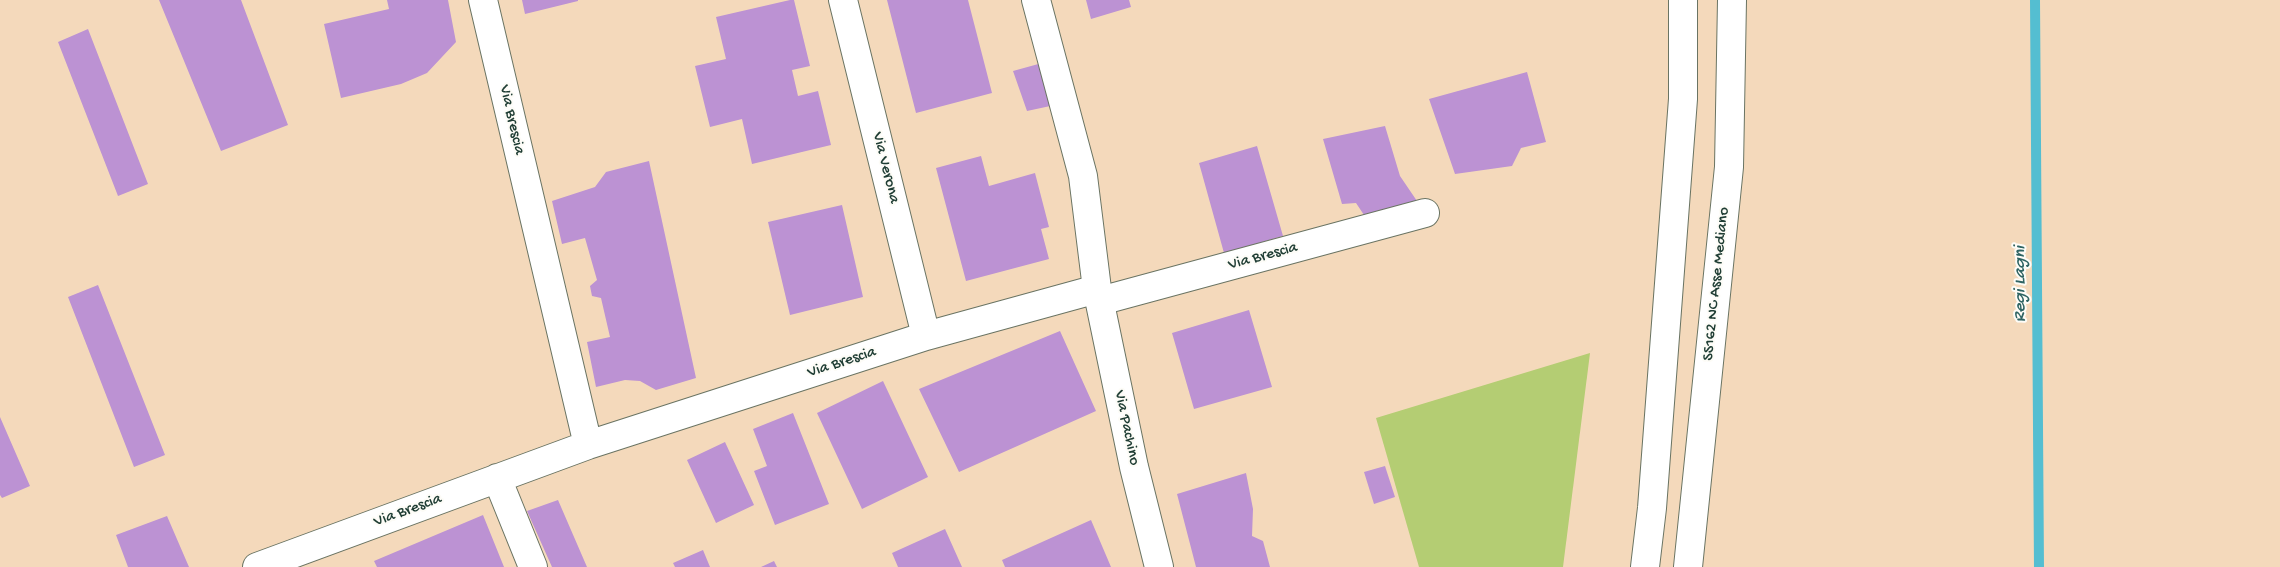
<!DOCTYPE html>
<style>
body{margin:0}
canvas{display:block;background:#f4d9bb}
</style>
<canvas width="2280" height="567"></canvas>
<script>
const context = document.querySelector('canvas').getContext('2d');
context.lineJoin = 'round';
function fillPath(path, color) { context.fillStyle = color; context.fill(path, 'evenodd'); }
function strokePath(path, color, width, dash) { context.strokeStyle = color; context.lineWidth = width; context.lineCap = dash ? 'butt' : 'round'; context.setLineDash(dash || []); context.stroke(path); }
function drawText(font, color, halo, rows, align = 'center') {
  context.font = font + ' "Gochi Hand",sans-serif'; context.lineWidth = 4; context.setLineDash([]); context.textBaseline = 'middle'; context.strokeStyle = halo; context.fillStyle = color; for (const [text, x, y, turn = 0] of rows) {
    context.save(); context.translate(x, y); context.rotate((+turn || 0) * Math.PI / 180); context.textAlign = isNaN(turn) ? turn : align; if (halo) context.strokeText(text, 0, 0); context.fillText(text, 0, 0); context.restore();
  }
}
const green = new Path2D(`
 M1590 353 1563 567H1419L1376 418Z`);
const stream = new Path2D(`
 M2035 0 2039 567`);
const building = new Path2D(`
 M159 0H241L288 125 221 151Z
 M387 0H448L456 42 427 73 401 84 341 98 324 24 389 9Z
 M522 0H578V1L525 14Z
 M790 0H794L810 66 792 70 798 96 818 91 831 145 752 164 742 119 710 127 695 66 726 59 716 17Z
 M887 0H968L992 93 916 113Z
 M1086 0H1129L1131 7 1091 19Z
 M88 29 148 184 118 196 58 42Z
 M1042 63 1055 105 1027 111 1013 71Z
 M1527 72 1546 142 1521 148 1512 166 1455 174 1429 99Z
 M1385 126 1400 176 1417 201 1364 215 1356 203 1342 204 1323 139Z
 M1257 146 1283 236 1224 253 1199 163Z
 M981 156 989 186 1035 173 1049 227 1041 229 1049 259 966 281 936 168Z
 M649 161 696 378 656 390 640 381 625 380 596 387 587 342 610 337 601 298 592 296 590 286 597 280 585 238 562 244 552 201 595 187 606 172Z
 M842 205 863 297 790 315 768 222Z
 M98 285 165 455 134 467 68 297Z
 M1249 310 1272 387 1194 409 1172 333Z
 M1060 331 1096 411 959 472 919 389Z
 M883 381 928 477 862 509 817 413Z
 M793 413 829 504 775 525 754 471 767 466 753 429Z
 M0 417 30 486 2 498 0 495Z
 M725 442 754 505 716 523 687 460Z
 M1385 466 1395 497 1374 504 1364 472Z
 M1246 473 1253 509 1252 536 1263 541 1270 567H1196L1177 494Z
 M558 500 587 567H552L527 511Z
 M483 515 504 567H377L374 561Z
 M167 516 189 567H128L116 535Z
 M1091 520 1111 567H1005L1002 560Z
 M945 529 962 567H898L892 553Z
 M703 550 710 567H675L673 563Z
 M774 561 777 567H761Z`);
const minor = new Path2D(`
 M483 0 588 445
 M843 0 926 336
 M1036 0 1083 176 1097 289 1134 467 1159 567
 M1100 301 1425 213
 M497 478 533 567
 M257 567 588 445 926 336 1097 289`);
const trunk = new Path2D(`
 M1645 567 1652 508 1683 99V0
 M1688 567 1729 167 1732 0`);
const streetNames = [
 ["Via Brescia",511,120,77],
 ["Via Verona",885,168,76],
 ["Via Brescia",1263,257,-15],
 ["SS162 NC Asse Mediano",1717,284,-84],
 ["Via Brescia",842,363,-18],
 ["Via Pachino",1126,428,78],
 ["Via Brescia",408,511,-20]
];
const waterNames = [
 ["Regi Lagni",2021,284,-90]
];
fillPath(green, '#b4cd73');
strokePath(stream, '#54bed1', 10);
fillPath(building, '#bc92d3');
strokePath(minor, '#6a7463', 30);
strokePath(trunk, '#6a7463', 30);
strokePath(minor, '#fff', 28);
strokePath(trunk, '#fff', 28);
drawText('16px', '#1f3d34', '#fdfcf7', streetNames);
drawText('italic 18px', '#2f6463', '#fdfcf7', waterNames);
</script>
